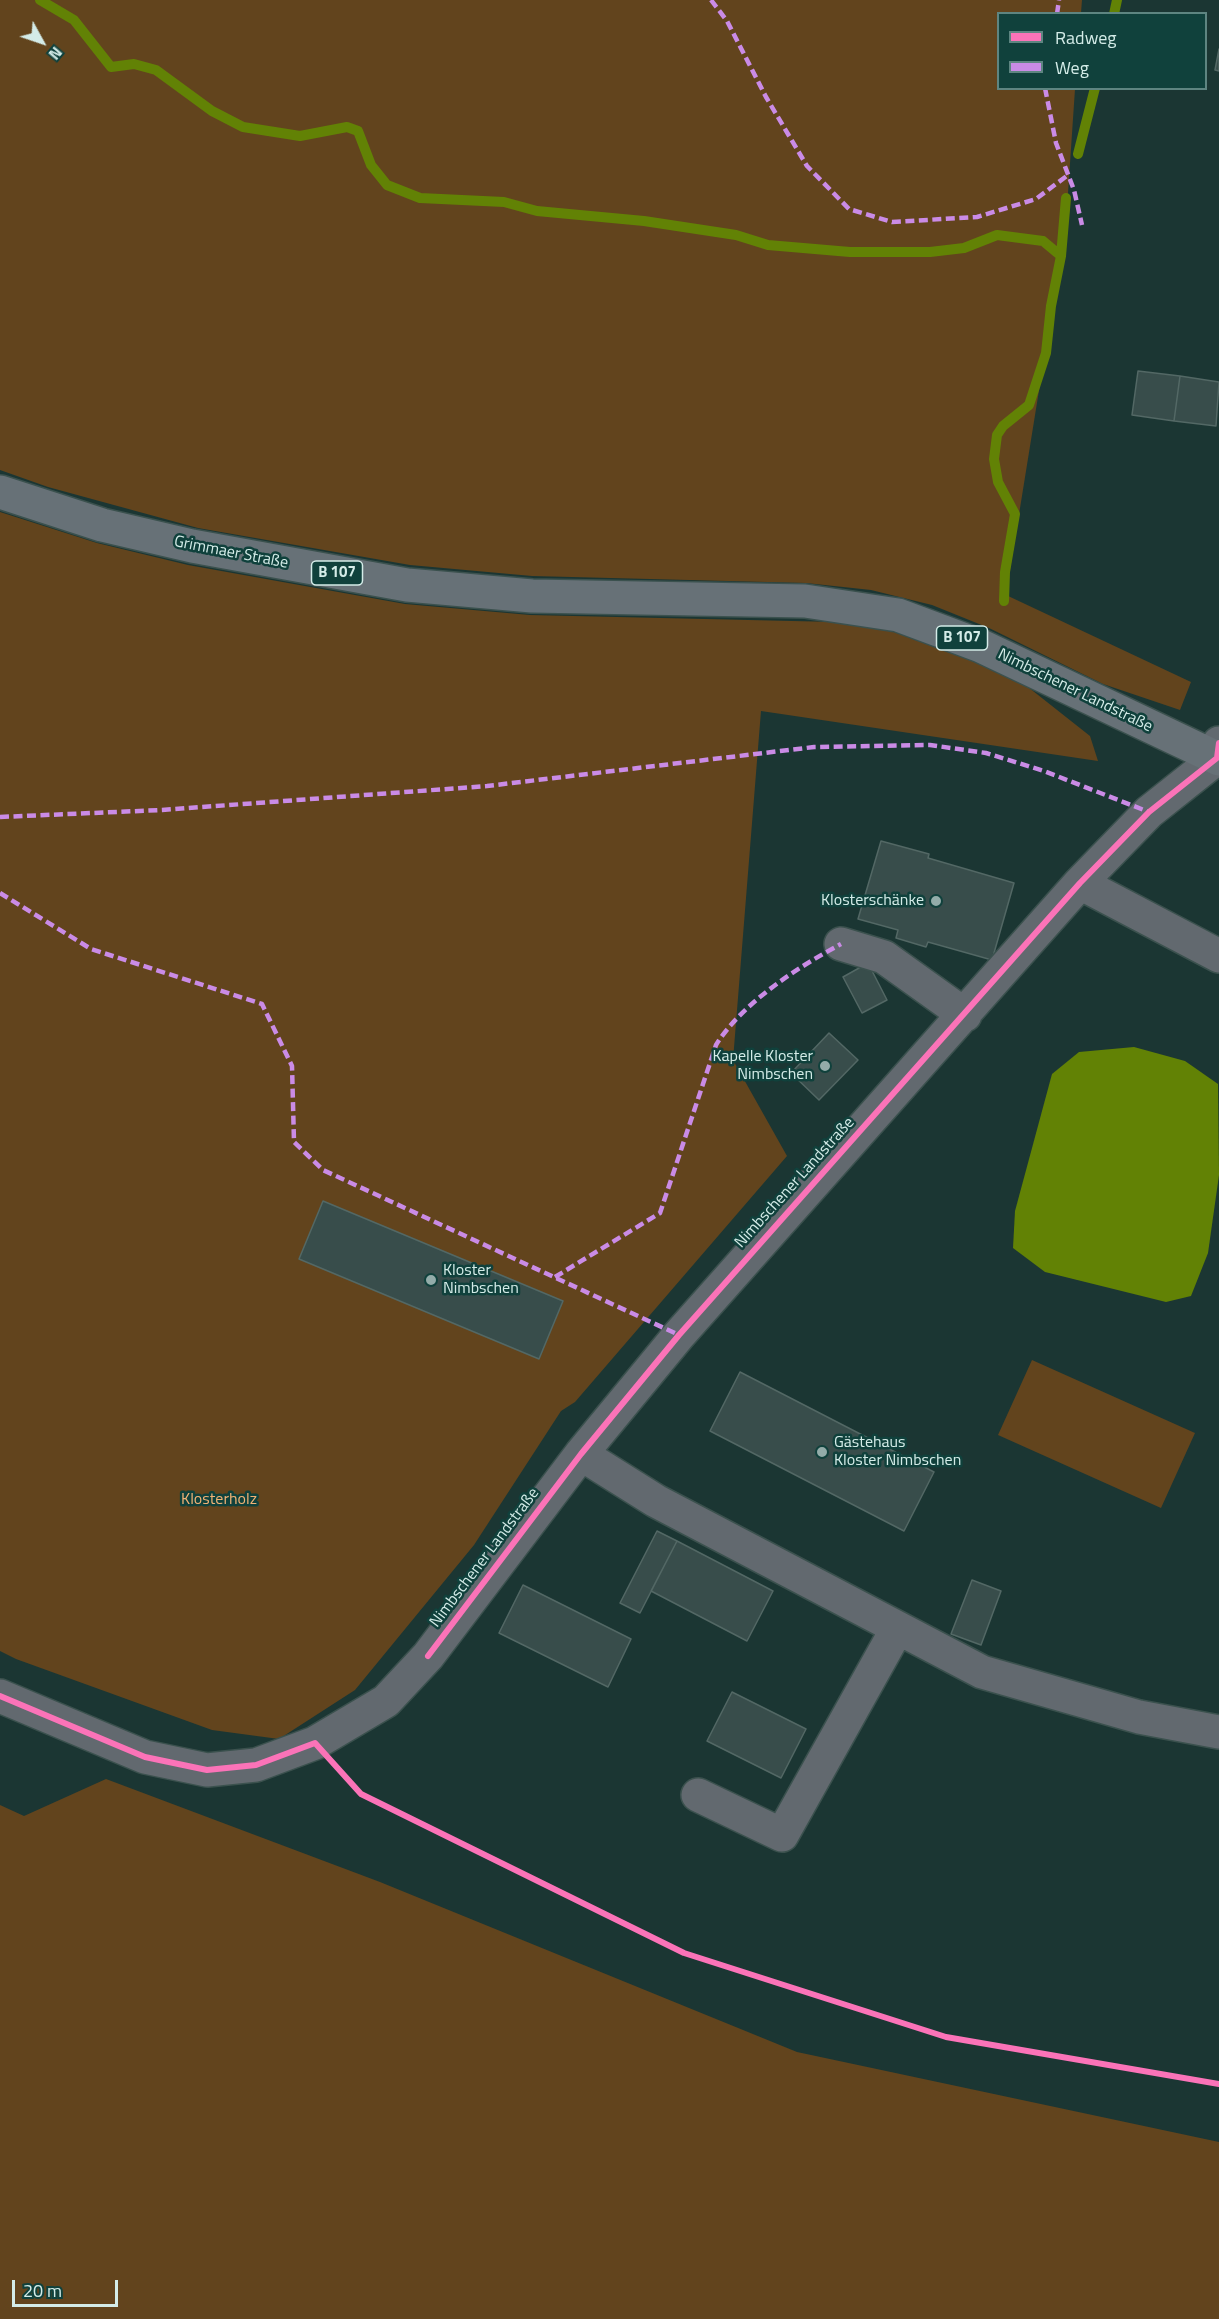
<!DOCTYPE html>
<meta charset="utf-8">
<style>
body{margin:0}
#map{position:relative;width:1219px;height:2319px;overflow:hidden;background:#1b3633;font-family:"Titillium Web",sans-serif}
canvas{display:block}
.legend{position:absolute;left:997px;top:12px;width:210px;height:78px;box-sizing:border-box;background:#10413c;border:2px solid #5e8581;margin:0;padding:8px 10px;list-style:none;font-size:18px;color:#d4ece8}
.legend li{display:flex;align-items:center;gap:12px;height:30px}
.legend b{width:30px;border:2px solid #5e8581}
.north{position:absolute;left:12px;top:12px;width:60px;height:60px;-webkit-text-stroke:4px #10413c;paint-order:stroke;rotate:130deg;font-size:16px;font-weight:700;line-height:24px;text-align:center;color:#d4ece8}
.north::after{content:'';display:block;margin:auto;width:21px;height:27px;background:#d4ece8;clip-path:polygon(50% 0,100% 100%,50% 72%,0 100%)}
.scale{position:absolute;left:12px;top:2280px;width:106px;height:27px;box-sizing:border-box;border:3px solid #d4ece8;border-top:0;padding-left:8px;font-size:18px;line-height:21px;white-space:nowrap;color:#d4ece8;-webkit-text-stroke:4px #10413c;paint-order:stroke}
</style>
<div id="map">
<canvas width="1219" height="2319"></canvas>
<ul class="legend">
<li><b style="height:8px;background:#fb73b8"></b>Radweg</li>
<li><b style="height:8px;background:#ca8be6"></b>Weg</li>
</ul>
<div class="north">N</div>
<div class="scale">20 m</div>
</div>
<script>
const context = document.querySelector('canvas').getContext('2d');
context.lineJoin = 'round';
function fillPath(path, color) { context.fillStyle = color; context.fill(path, 'evenodd'); }
function strokePath(path, color, width, dash) { context.strokeStyle = color; context.lineWidth = width; context.lineCap = dash ? 'butt' : 'round'; context.setLineDash(dash || []); context.stroke(path); }
function drawText(font, color, halo, rows, align = 'center') {
  context.font = font + ' "Titillium Web",sans-serif'; context.lineWidth = 5; context.setLineDash([]); context.textBaseline = 'middle'; context.strokeStyle = halo; context.fillStyle = color; for (const [text, x, y, turn = 0] of rows) {
    context.save(); context.translate(x, y); context.rotate((+turn || 0) * Math.PI / 180); context.textAlign = isNaN(turn) ? turn : align; if (halo) context.strokeText(text, 0, 0); context.fillText(text, 0, 0); context.restore();
  }
}
const green = new Path2D(`
 M0 0H1082L1081 13 998 14V88L1075 89 1066 223 1006 595 1191 682 1180 710 1103 684 989 628 932 605 871 590 806 583 532 576 410 565 198 528 48 487 0 470Z
 M0 512 97 543 188 565 405 604 530 615 836 622 894 632 974 661 1028 687 1090 736 1098 761 761 711 733 1060 787 1156 575 1402 561 1411 474 1545 355 1690 279 1739 212 1730 16 1659 0 1651Z
 M1032 1360 1195 1433 1161 1508 998 1435Z
 M106 1779 380 1882 797 2052 1219 2142V2319H0V1805L24 1816Z`);
const water = new Path2D(`
 M1134 1047 1185 1061 1218 1084 1219 1175 1208 1253 1191 1296 1166 1302 1045 1272 1013 1248 1015 1211 1052 1074 1079 1052Z`);
const stream = new Path2D(`
 M40 0 74 20 111 67 134 64 156 70 212 111 243 127 300 136 347 127 358 131 371 165 387 185 420 198 504 202 537 211 644 221 736 235 768 245 850 252H930L964 248 997 235 1043 241 1061 256
 M1114 14 1117 0
 M1078 154 1095 88
 M1004 601 1005 572 1015 514 998 482 994 459 997 435 1003 426 1029 405 1046 353 1051 306 1061 256 1066 198`);
const building = new Path2D(`
 M1219 49V71L1215 70Z
 M1138 371 1180 376 1174 421 1132 415Z
 M1180 376 1219 382 1216 426 1174 421Z
 M881 841 929 854 928 858 1014 883 992 960 928 942 926 947 896 938 898 930 858 919Z
 M868 963 887 1000 862 1013 843 977Z
 M829 1033 858 1060 819 1100 791 1073Z
 M323 1201 563 1301 539 1359 299 1259Z
 M740 1372 934 1472 904 1531 710 1431Z
 M657 1531 677 1541 640 1613 620 1603Z
 M677 1541 773 1591 747 1641 651 1591Z
 M972 1580 1001 1591 981 1645 951 1634Z
 M523 1585 631 1639 608 1687 499 1633Z
 M732 1692 806 1729 781 1778 707 1741Z`);
const minor = new Path2D(`
 M1080 883 1219 956
 M841 944 884 957 965 1015
 M581 1454 656 1501 982 1672 1139 1717 1219 1732
 M0 1696 145 1757 207 1770 256 1765 315 1743 386 1701 428 1656 581 1454 679 1335 1080 883 1149 812 1217 758 1219 743
 M698 1795 782 1835 897 1629`);
const major = new Path2D(`
 M0 492 102 525 192 546 407 585 532 596 805 601 898 615 981 646 1219 759`);
const quiet = new Path2D(`
 M711 0 727 21 766 97 807 166 849 209 892 222 977 217 1036 199 1068 175
 M1057 14 1059 0
 M1045 88 1056 143 1074 190 1082 225
 M0 817 162 810 487 786 814 747 930 745 986 753 1044 771 1149 812
 M0 893 91 949 262 1004 292 1066 294 1142 323 1170 679 1335
 M555 1277 660 1213 716 1045C742 1003 798 967 841 944`);
const cycleway = new Path2D(`
 M428 1656 581 1454 679 1335 1080 883 1149 812 1217 758 1219 743
 M0 1696 145 1757 207 1770 256 1765 315 1743 361 1794 684 1953 946 2037 1219 2084`);
const markers = [
 [936,901,6,"#93aca9"],
 [825,1066,6,"#93aca9"],
 [431,1280,6,"#93aca9"],
 [822,1452,6,"#93aca9"]
];
const shields = [
 [337,573,51],
 [962,638,51]
];
const shieldNames = [
 ["B 107",337,573],
 ["B 107",962,638]
];
const streetNames = [
 ["Grimmaer Straße",231,553,11],
 ["Nimbschener Landstraße",1075,691,26],
 ["Nimbschener Landstraße",795,1183,-48],
 ["Nimbschener Landstraße",485,1558,-53]
];
const poiNames = [
 ["Klosterschänke",924,901],
 ["Kapelle Kloster",813,1057],
 ["Nimbschen",813,1075],
 ["Kloster",443,1271,"left"],
 ["Nimbschen",443,1289,"left"],
 ["Gästehaus",834,1443,"left"],
 ["Kloster Nimbschen",834,1461,"left"]
];
const parkNames = [
 ["Klosterholz",219,1500]
];
fillPath(green, '#62441d');
fillPath(water, '#628205');
strokePath(stream, '#628205', 10);
fillPath(building, '#384d4b');
strokePath(building, '#536865', 1.5);
strokePath(minor, '#3b514e', 36);
strokePath(major, '#3b514e', 36);
strokePath(minor, '#62696f', 33);
strokePath(major, '#677177', 33);
strokePath(quiet, '#ca8be6', 4.5, [9, 4.5]);
strokePath(cycleway, '#fb73b8', 6);
for (const [x, y, r, color] of markers) { const dot = new Path2D(); dot.arc(x, y, r, 0, 2 * Math.PI); context.fillStyle = color; context.fill(dot); strokePath(dot, '#10413c', 2); }
for (const [x, y, w] of shields) { const box = new Path2D(); box.roundRect(x - w / 2, y - 12, w, 24, 4.5); context.fillStyle = '#10413c'; context.fill(box); strokePath(box, '#d4ece8', 1.5); }
drawText('bold 15px', '#d4ece8', null, shieldNames);
drawText('16px', '#d4ece8', '#10413c', streetNames);
drawText('16px', '#d4ece8', '#10413c', poiNames, 'right');
drawText('16px', '#f2b376', '#10413c', parkNames);
</script>
